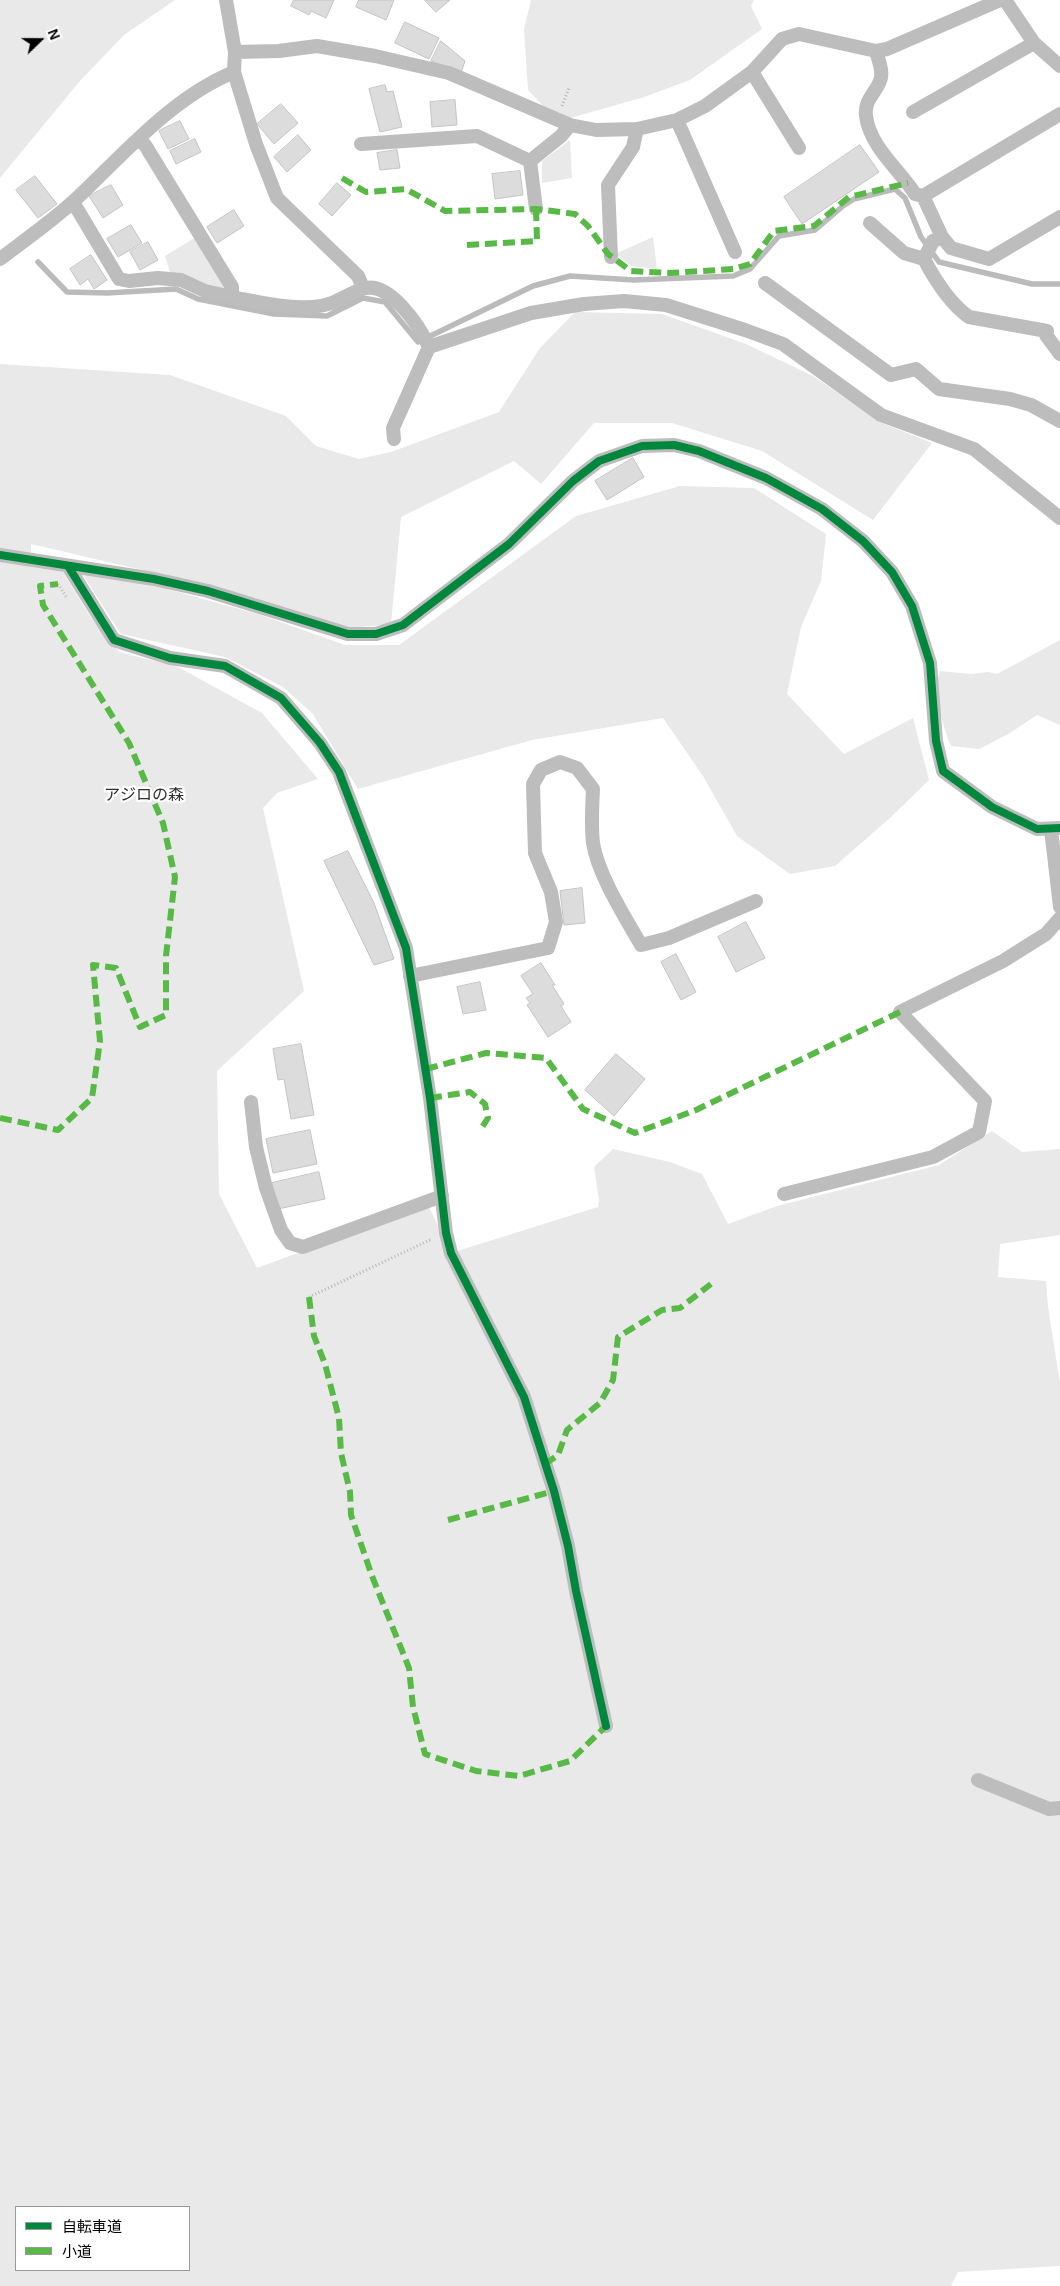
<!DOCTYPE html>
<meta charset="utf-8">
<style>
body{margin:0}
#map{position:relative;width:1060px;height:2286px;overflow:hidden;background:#fff;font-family:Arial,"Noto Sans JP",sans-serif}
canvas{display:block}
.legend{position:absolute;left:15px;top:2206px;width:175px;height:65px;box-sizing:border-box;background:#fff;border:1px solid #999;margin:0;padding:6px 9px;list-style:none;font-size:15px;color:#000}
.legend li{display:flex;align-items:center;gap:10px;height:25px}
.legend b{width:25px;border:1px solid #999}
.north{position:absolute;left:15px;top:15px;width:50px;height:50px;-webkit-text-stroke:4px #fff;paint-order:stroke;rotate:68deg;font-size:14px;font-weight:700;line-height:20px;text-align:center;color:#000}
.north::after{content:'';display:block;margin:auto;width:18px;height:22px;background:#000;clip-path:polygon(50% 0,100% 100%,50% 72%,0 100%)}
</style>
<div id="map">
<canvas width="1060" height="2286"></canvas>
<ul class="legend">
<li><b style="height:6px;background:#00873e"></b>自転車道</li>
<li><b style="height:6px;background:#58b947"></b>小道</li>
</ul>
<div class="north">N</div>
</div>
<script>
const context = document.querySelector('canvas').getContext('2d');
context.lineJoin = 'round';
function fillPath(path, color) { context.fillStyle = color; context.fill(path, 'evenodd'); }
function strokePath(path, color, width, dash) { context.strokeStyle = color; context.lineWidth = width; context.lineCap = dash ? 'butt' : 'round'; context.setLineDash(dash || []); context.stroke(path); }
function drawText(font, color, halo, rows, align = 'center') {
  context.font = font + ' Arial,"Noto Sans JP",sans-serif'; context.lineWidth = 4.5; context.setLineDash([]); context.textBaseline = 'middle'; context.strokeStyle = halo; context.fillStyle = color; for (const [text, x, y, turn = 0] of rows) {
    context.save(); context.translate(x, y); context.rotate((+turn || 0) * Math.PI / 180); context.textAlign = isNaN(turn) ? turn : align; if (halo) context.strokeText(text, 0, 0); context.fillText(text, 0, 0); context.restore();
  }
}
const green = new Path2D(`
 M0 0H175L124 35 79 82 0 178Z
 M531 0H754L751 6 762 29 690 80 644 97 571 118 543 106 528 90 524 29Z
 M570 140 572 178 542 183V161Z
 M196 237 221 277 225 291 206 289 189 277 170 272 165 256Z
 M653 237 657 269 631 266 615 254Z
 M575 312 662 314 746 344 813 376 882 423 932 443 873 520 762 451 672 423H594L541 484 514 461 401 517 391 624 350 628 219 588 31 544V567L63 572 91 618 119 652 178 667 262 713 318 779 277 793 263 808 304 991 217 1071 219 1194 257 1268 428 1205 451 1253 598 1207 599 1200 594 1167 613 1149 670 1162 702 1174 728 1224 777 1206 939 1165 992 1131 1022 1152 1060 1149V1235L1000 1244 998 1277 1046 1281 1048 1307 1060 1383V2266L958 2272 951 2286H0V364L170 375 286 416 316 446 359 459 391 452 499 412 540 348ZM16 2207H189V2270H16Z
 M680 486 754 488 826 534 821 581 801 627 787 694 844 754 913 718 929 780 891 817 835 866 790 874 737 836 703 776 663 718 532 740 358 789 313 714 283 687 225 657 121 634 81 572 164 588 261 615 345 645H399L576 516Z
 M1060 640V725L1037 715 1010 733 979 749 951 746C942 723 933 695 940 671L971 674 988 672 997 674Z`);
const stream = new Path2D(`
 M38 262 67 292 107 293 176 289 198 299 274 314 327 316 363 298 385 302 418 342 533 286 570 276 634 280 733 276 750 269 779 236 815 230 843 206 854 199 895 189 905 198 921 237 939 262 1032 284H1060`);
const building = new Path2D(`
 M294 0H334L326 18 311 11 309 15 291 6Z
 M359 0H394L386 20 356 7Z
 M425 0H450L436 12Z
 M405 22 439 38 429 59 395 43Z
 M441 41 465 61 461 73 431 61Z
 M385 85 387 92 393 91 402 127 380 132 369 89Z
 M455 100 457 125 432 127 430 102Z
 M281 104 298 123 274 144 257 124Z
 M180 121 189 139 168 149 159 131Z
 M298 135 311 150 287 172 274 157Z
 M195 139 201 152 176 164 170 151Z
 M860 145 879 172 802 224 784 197Z
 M397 150 400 168 380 170 377 153Z
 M520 171 523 195 495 199 492 174Z
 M35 176 57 204 38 218 16 190Z
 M337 183 351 195 332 216 319 204Z
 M111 185 123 205 103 218 89 196Z
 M234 210 244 226 217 243 207 227Z
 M131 225 142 243 118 257 107 239Z
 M148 242 158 260 140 270 130 252Z
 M91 255 107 280 94 289 88 279 80 285 70 269Z
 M633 458 644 477 607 500 595 481Z
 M348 851 374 903 394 959 374 965 324 861Z
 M582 888 585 923 564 925 560 891Z
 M746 922 765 958 736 972 718 937Z
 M676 954 696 992 681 1000 661 962Z
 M541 963 555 985H552L564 1004 561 1006 571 1022 548 1037 527 1005 530 1003 526 998 533 994 521 976Z
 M480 982 486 1010 463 1014 457 987Z
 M301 1044 314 1115 291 1119 284 1079 278 1080 273 1049Z
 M616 1054 645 1079 614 1116 585 1090Z
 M310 1130 317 1164 273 1173 266 1139Z
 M319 1172 325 1199 278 1209 272 1183Z`);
const path = new Path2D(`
 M562 106 569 88
 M58 584 67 598
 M309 1297 432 1239`);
const minor = new Path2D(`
 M226 0 235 52
 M1005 0 1034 43 1060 66
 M876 51C878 59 884 72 880 81 875 94 864 100 866 116 870 147 899 169 915 194L923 196
 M752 72 799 148
 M913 112 1034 43
 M1060 114 923 196 942 237 951 248 989 259 1060 217
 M677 120 735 252
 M361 144 477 136 530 161 561 136 570 125
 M530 161 536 209
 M73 202 119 279 129 281 158 278 181 280 205 291 232 297V287L145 145 138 139
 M870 223 904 253 924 259
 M942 237 933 241 924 259C935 280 949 303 969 317L1047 331 1046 335 1060 354
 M611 257 608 185 633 147 637 129
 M0 259C25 240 52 221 75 200 124 154 171 98 234 72
 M765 283 891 375 916 369 939 389 1010 399 1031 405 1060 421
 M363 288 358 276 277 198 256 144 234 72 235 52 279 51 317 46 375 56 449 73 570 125 596 130 637 129 677 120 705 106 752 72 782 39 799 34 876 51 887 49 1000 0
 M232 297C258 302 286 309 312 307 337 305 342 296 362 289 389 279 420 327 429 347L531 313 584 304 624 301 666 305 745 330 783 344 881 415 974 449 1060 518
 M394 439 393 428 429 347
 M0 555 154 579 208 591 348 634H376L403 625 509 544 573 481 599 461 642 446 674 445 699 451 766 478 822 509 863 541 892 572 912 606 930 663 936 741 943 771 992 807 1037 829 1060 828
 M68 566 114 640 170 658 225 666 281 698 320 743 339 772 406 948 430 1098 446 1233 451 1253 524 1397 554 1491 568 1546 576 1591 606 1726
 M1051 829 1060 907
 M410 976 548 948 556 922 551 892 535 853 533 784 541 770 560 762 577 768 593 789C592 807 591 825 593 843 598 875 625 917 641 945L669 938 756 901
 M251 1102 256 1147 266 1188 281 1230 290 1243 303 1247 442 1196
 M784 1194 933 1157 979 1132 985 1101 900 1012 1003 961 1046 934 1060 918
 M978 1780 1049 1809 1060 1808`);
const quiet = new Path2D(`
 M342 178 366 192 406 189 445 211 536 209 575 214 588 226 608 254 631 271 670 273 734 269 750 264 774 231 814 226 849 197 908 183
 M467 245 537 241 536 209
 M426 1069 486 1053 546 1058 583 1109 635 1133 696 1110 900 1012
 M430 1098 470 1092 485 1104 488 1118 481 1129
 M0 1118 58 1130 92 1098 100 1041 93 965 116 968 140 1027 166 1015V956L175 877 163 823 129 743 43 605 40 586 58 584
 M309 1297 314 1336 325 1364 339 1418 341 1453 350 1492 351 1515 372 1576 409 1668 413 1707 425 1754 476 1771 519 1776 570 1761 606 1726
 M545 1464 558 1455 567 1430 600 1403 613 1380 618 1337 662 1310 680 1308 711 1284
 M448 1520 554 1491`);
const cycleway = new Path2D(`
 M0 555 154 579 208 591 348 634H376L403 625 509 544 573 481 599 461 642 446 674 445 699 451 766 478 822 509 863 541 892 572 912 606 930 663 936 741 943 771 992 807 1037 829 1060 828
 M68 566 114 640 170 658 225 666 281 698 320 743 339 772 406 948 430 1098 446 1233 451 1253 524 1397 554 1491 568 1546 576 1591 606 1726`);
const parkNames = [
 ["アジロの森",144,796]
];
fillPath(green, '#e9e9e9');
strokePath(stream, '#bbb', 5.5);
fillPath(building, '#dcdcdc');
strokePath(building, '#c4c4c4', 1);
strokePath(path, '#b8b8b8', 3, [1, 2.5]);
strokePath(minor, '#bdbdbd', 14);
strokePath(quiet, '#58b947', 6, [12, 6]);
strokePath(cycleway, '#00873e', 8);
drawText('16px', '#2e2e2e', '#fff', parkNames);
</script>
